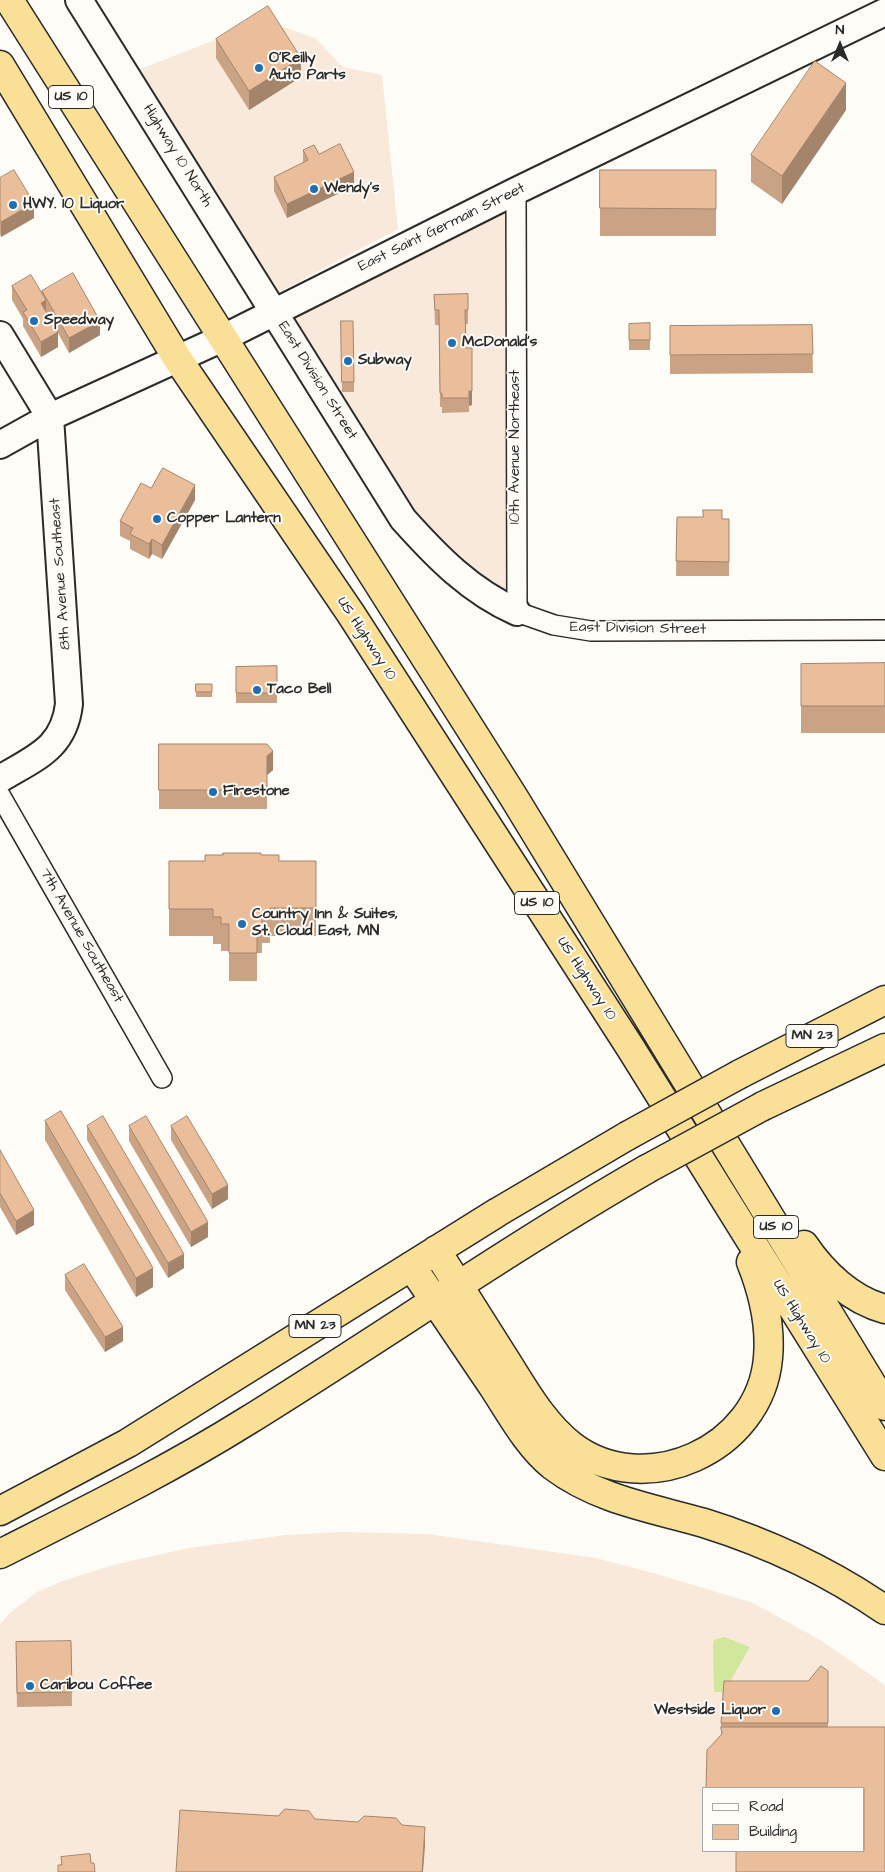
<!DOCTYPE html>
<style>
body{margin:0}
#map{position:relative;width:885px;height:1872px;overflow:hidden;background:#fdfcf7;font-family:"Architects Daughter",sans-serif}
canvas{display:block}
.legend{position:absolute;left:702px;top:1787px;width:162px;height:65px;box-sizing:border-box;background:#fdfcf7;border:1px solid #a9a8a5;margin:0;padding:6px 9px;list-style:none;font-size:15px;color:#2b2b2b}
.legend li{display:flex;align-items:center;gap:10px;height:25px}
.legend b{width:25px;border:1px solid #a9a8a5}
.north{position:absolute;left:815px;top:20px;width:50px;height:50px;-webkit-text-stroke:4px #fdfcf7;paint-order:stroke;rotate:0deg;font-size:14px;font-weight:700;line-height:20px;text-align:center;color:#2b2b2b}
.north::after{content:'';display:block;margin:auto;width:18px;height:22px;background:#2b2b2b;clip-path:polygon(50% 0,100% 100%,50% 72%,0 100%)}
</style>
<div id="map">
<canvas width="885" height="1872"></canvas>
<ul class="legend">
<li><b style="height:6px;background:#fdfcf7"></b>Road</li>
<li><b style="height:14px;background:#ebbe9b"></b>Building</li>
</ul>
<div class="north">N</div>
</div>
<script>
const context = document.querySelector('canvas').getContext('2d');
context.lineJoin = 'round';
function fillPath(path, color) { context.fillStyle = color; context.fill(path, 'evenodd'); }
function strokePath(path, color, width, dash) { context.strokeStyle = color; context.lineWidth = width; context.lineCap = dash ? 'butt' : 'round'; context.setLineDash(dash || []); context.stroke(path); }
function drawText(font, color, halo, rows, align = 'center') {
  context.font = font + ' "Architects Daughter",sans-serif'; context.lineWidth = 4; context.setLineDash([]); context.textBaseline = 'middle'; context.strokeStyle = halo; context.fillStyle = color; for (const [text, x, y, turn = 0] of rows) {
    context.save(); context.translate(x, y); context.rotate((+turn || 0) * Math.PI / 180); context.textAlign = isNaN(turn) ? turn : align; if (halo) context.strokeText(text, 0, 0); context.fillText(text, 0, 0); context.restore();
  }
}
const built = new Path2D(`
 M259 23 274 24 315 38 343 67 382 75 398 229 277 293 135 71Z
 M505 208 506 596 434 545 288 318Z
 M341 1532 428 1534 596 1558 653 1573 753 1603 822 1641 885 1685V1872H0V1624L11 1612 37 1592 63 1581 113 1565 189 1548 286 1535ZM704 1788H864V1851H704Z`);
const green = new Path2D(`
 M724 1637 750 1647 724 1692H714L713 1644 714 1640Z`);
const street = new Path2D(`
 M516 191 517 612 554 625 591 631 885 630
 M0 795 162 1078`);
const secondary = new Path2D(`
 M79 0 403 519C437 557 470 591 517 612
 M0 335 50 417 69 704C64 749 34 758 0 779
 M0 445 50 417 223 338 516 191 885 12`);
const highway = new Path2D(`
 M9 0 513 796 885 1406
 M0 65 177 358 351 614 630 1047 885 1456
 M740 1074 885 1000
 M763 1106 885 1048
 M804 1245C823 1273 851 1300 885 1309
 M436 1250C458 1285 481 1321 503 1356 523 1387 542 1423 572 1446 645 1501 760 1450 768 1358 771 1325 763 1292 751 1262
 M411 1266C439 1306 466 1347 494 1388 511 1414 528 1446 553 1466 598 1500 652 1508 704 1523 768 1543 830 1572 885 1610
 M0 1511 128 1443 498 1212 627 1136
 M0 1554C83 1512 167 1471 247 1421 381 1338 510 1248 647 1169`);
const highwayBridge = new Path2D(`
 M627 1136 740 1074
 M647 1169 763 1106`);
const wall = new Path2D(`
 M216 39 301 77 249 110 216 58Z
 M846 110 782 204 751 182V155Z
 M303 150 319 154 354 186 287 218 274 191V177L303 163Z
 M600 170H716V236H600Z
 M0 178 34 218 1 237 0 234Z
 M12 286 42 294V291L100 335 69 353 58 333V347L41 357 23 326V319L12 300Z
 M468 294V324H465L466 348 472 405 469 406V412L442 413V407H440L439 325H435L434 295Z
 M341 321 354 382V392H342Z
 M650 323V350H629V324Z
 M812 325 813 373 670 374V326Z
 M151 488 195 500 162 559 152 554 149 559 130 549V541L120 536V521Z
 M677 517 729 519V576H676Z
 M885 663V733H801V664Z
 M277 666V703H236V667Z
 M196 684H212V697H196Z
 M159 744 273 770 267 775V809H159Z
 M261 855 279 861H316V936H270V943H262V953H257V981H229V951H221V944H213V936H169V861H205Z
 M45 1121 153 1287 136 1297 45 1140Z
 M87 1126 184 1268 168 1278 87 1140Z
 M129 1126 208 1237 191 1247 129 1141Z
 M171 1126 228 1199 212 1209 171 1140Z
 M0 1150 34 1225 16 1235 0 1207Z
 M65 1275 123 1341 105 1352 65 1290Z
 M71 1641 72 1706 17 1707 16 1657Z
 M828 1671V1727L864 1851 721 1735V1723L808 1681Z`);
const shadedWall = new Path2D(`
 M301 58V77L249 110V91Z
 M846 83V110L782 204V176Z
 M354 172V186L287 218V204Z
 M34 203V218L1 237V222Z
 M46 300V315L41 303Z
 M100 321V335L69 353V338Z
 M58 332V347L41 357V342Z
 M469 391H472V405L469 406Z
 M195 485V500L162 559V545Z
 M152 539V554L149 559V544Z
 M273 751V770L267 775V756Z
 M228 1185V1199L212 1209V1194Z
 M34 1210V1225L16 1235V1221Z
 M208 1222V1237L191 1247V1232Z
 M184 1254V1268L168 1278V1263Z
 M153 1268V1287L136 1297V1278Z
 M123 1327V1341L105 1352V1337Z
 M425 1827V1846L423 1872H422Z`);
const building = new Path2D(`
 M268 6 301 58 249 91 216 39Z
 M815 61 846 83 782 176 751 155Z
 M340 144 354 172 287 204 274 177 308 160 303 150 314 145 319 154Z
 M14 170 34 203 1 222 0 220V178Z
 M600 170H716V209L600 208Z
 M73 273 100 321 69 338 42 291Z
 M31 275 46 300 41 303 58 332 41 342 23 312 27 310 12 286Z
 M468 294V310H465L466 348H472V391H469V398H442V393H440L439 310H435L434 295Z
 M341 321H353L354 382H342Z
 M650 323V340H629V324Z
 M812 325 813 354 670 355V326Z
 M163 468 195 485 162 545 152 539 149 544 130 534 133 528 120 521 141 483 151 488Z
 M703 510H722V519H729V562L676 561 677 517H703Z
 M885 663V706H801V664Z
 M277 666V693H236V667Z
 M196 684H212V692H196Z
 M159 744H267L273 751 267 756V790H159Z
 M223 853H261V855H279V861H316V908H270V916H262V925H257V953H229V924H221V917H213V909H169V861H205V855H223Z
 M61 1111 153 1268 136 1278 45 1121Z
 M103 1116 184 1254 168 1263 87 1126Z
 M146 1116 208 1222 191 1232 129 1126Z
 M187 1116 228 1185 212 1194 171 1126Z
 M0 1150 34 1210 16 1221 0 1193Z
 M84 1264 123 1327 105 1337 65 1275Z
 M71 1641 72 1692 17 1693 16 1642Z
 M821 1666 828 1671V1723H721L724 1681H808Z
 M721 1727H885V1872H736V1851H864V1788H706L707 1750 722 1734Z
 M285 1809 309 1811 315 1819 358 1822 364 1816 396 1818 402 1825 425 1827 422 1872H176L180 1810 278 1816Z
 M90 1854 91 1863H94L95 1872H58V1865H62L61 1857Z`);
const markers = [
 [259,68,5,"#1f6fb2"],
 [314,189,5,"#1f6fb2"],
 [13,205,5,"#1f6fb2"],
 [34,321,5,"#1f6fb2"],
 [452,343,5,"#1f6fb2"],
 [348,361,5,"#1f6fb2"],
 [157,519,5,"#1f6fb2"],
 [257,690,5,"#1f6fb2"],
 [213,792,5,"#1f6fb2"],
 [242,924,5,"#1f6fb2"],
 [30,1686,5,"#1f6fb2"],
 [776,1711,5,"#1f6fb2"]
];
const shields = [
 [71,97,45],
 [537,903,45],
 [812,1036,52],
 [776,1227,45],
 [315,1326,52]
];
const shieldNames = [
 ["US 10",71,97],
 ["US 10",537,903],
 ["MN 23",812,1036],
 ["US 10",776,1227],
 ["MN 23",315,1326]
];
const poiNames = [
 ["O'Reilly",269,59],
 ["Auto Parts",269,76],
 ["Wendy's",324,189],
 ["HWY. 10 Liquor",23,205],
 ["Speedway",44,321],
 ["McDonald's",462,343],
 ["Subway",358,361],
 ["Copper Lantern",167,519],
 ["Taco Bell",267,690],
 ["Firestone",223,792],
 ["Country Inn & Suites,",252,915],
 ["St. Cloud East, MN",252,932],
 ["Caribou Coffee",40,1686],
 ["Westside Liquor",766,1711,"right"]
];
const streetNames = [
 ["Highway 10 North",177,156,58],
 ["East Saint Germain Street",442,228,-26],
 ["East Division Street",317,381,58],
 ["10th Avenue Northeast",516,447,-90],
 ["8th Avenue Southeast",61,574,-94],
 ["East Division Street",638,629,1],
 ["US Highway 10",366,639,57],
 ["7th Avenue Southeast",81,936,60],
 ["US Highway 10",586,979,57],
 ["US Highway 10",801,1322,58]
];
fillPath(built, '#f8e9db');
fillPath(green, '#d0e79c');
strokePath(street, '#2b2b2b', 22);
strokePath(secondary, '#2b2b2b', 30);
strokePath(highway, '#2b2b2b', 31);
strokePath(street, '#fdfcf7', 19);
strokePath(secondary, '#fdfcf7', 26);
strokePath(highway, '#fadf96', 28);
strokePath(highwayBridge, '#2b2b2b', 31, []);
strokePath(highwayBridge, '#fadf96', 28);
fillPath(wall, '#caa385');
fillPath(shadedWall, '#a4856c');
fillPath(building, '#ebbe9b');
strokePath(building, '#a4856c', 1);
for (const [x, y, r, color] of markers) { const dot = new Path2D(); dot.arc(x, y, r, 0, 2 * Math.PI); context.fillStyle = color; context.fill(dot); strokePath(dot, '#fdfcf7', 2); }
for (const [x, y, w] of shields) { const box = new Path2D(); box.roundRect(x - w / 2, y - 11.5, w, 23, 4); context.fillStyle = '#fdfcf7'; context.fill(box); strokePath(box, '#2b2b2b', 1); }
drawText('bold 14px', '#2b2b2b', null, shieldNames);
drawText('bold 15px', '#2b2b2b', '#fdfcf7', poiNames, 'left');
drawText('15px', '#2b2b2b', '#fdfcf7', streetNames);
</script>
